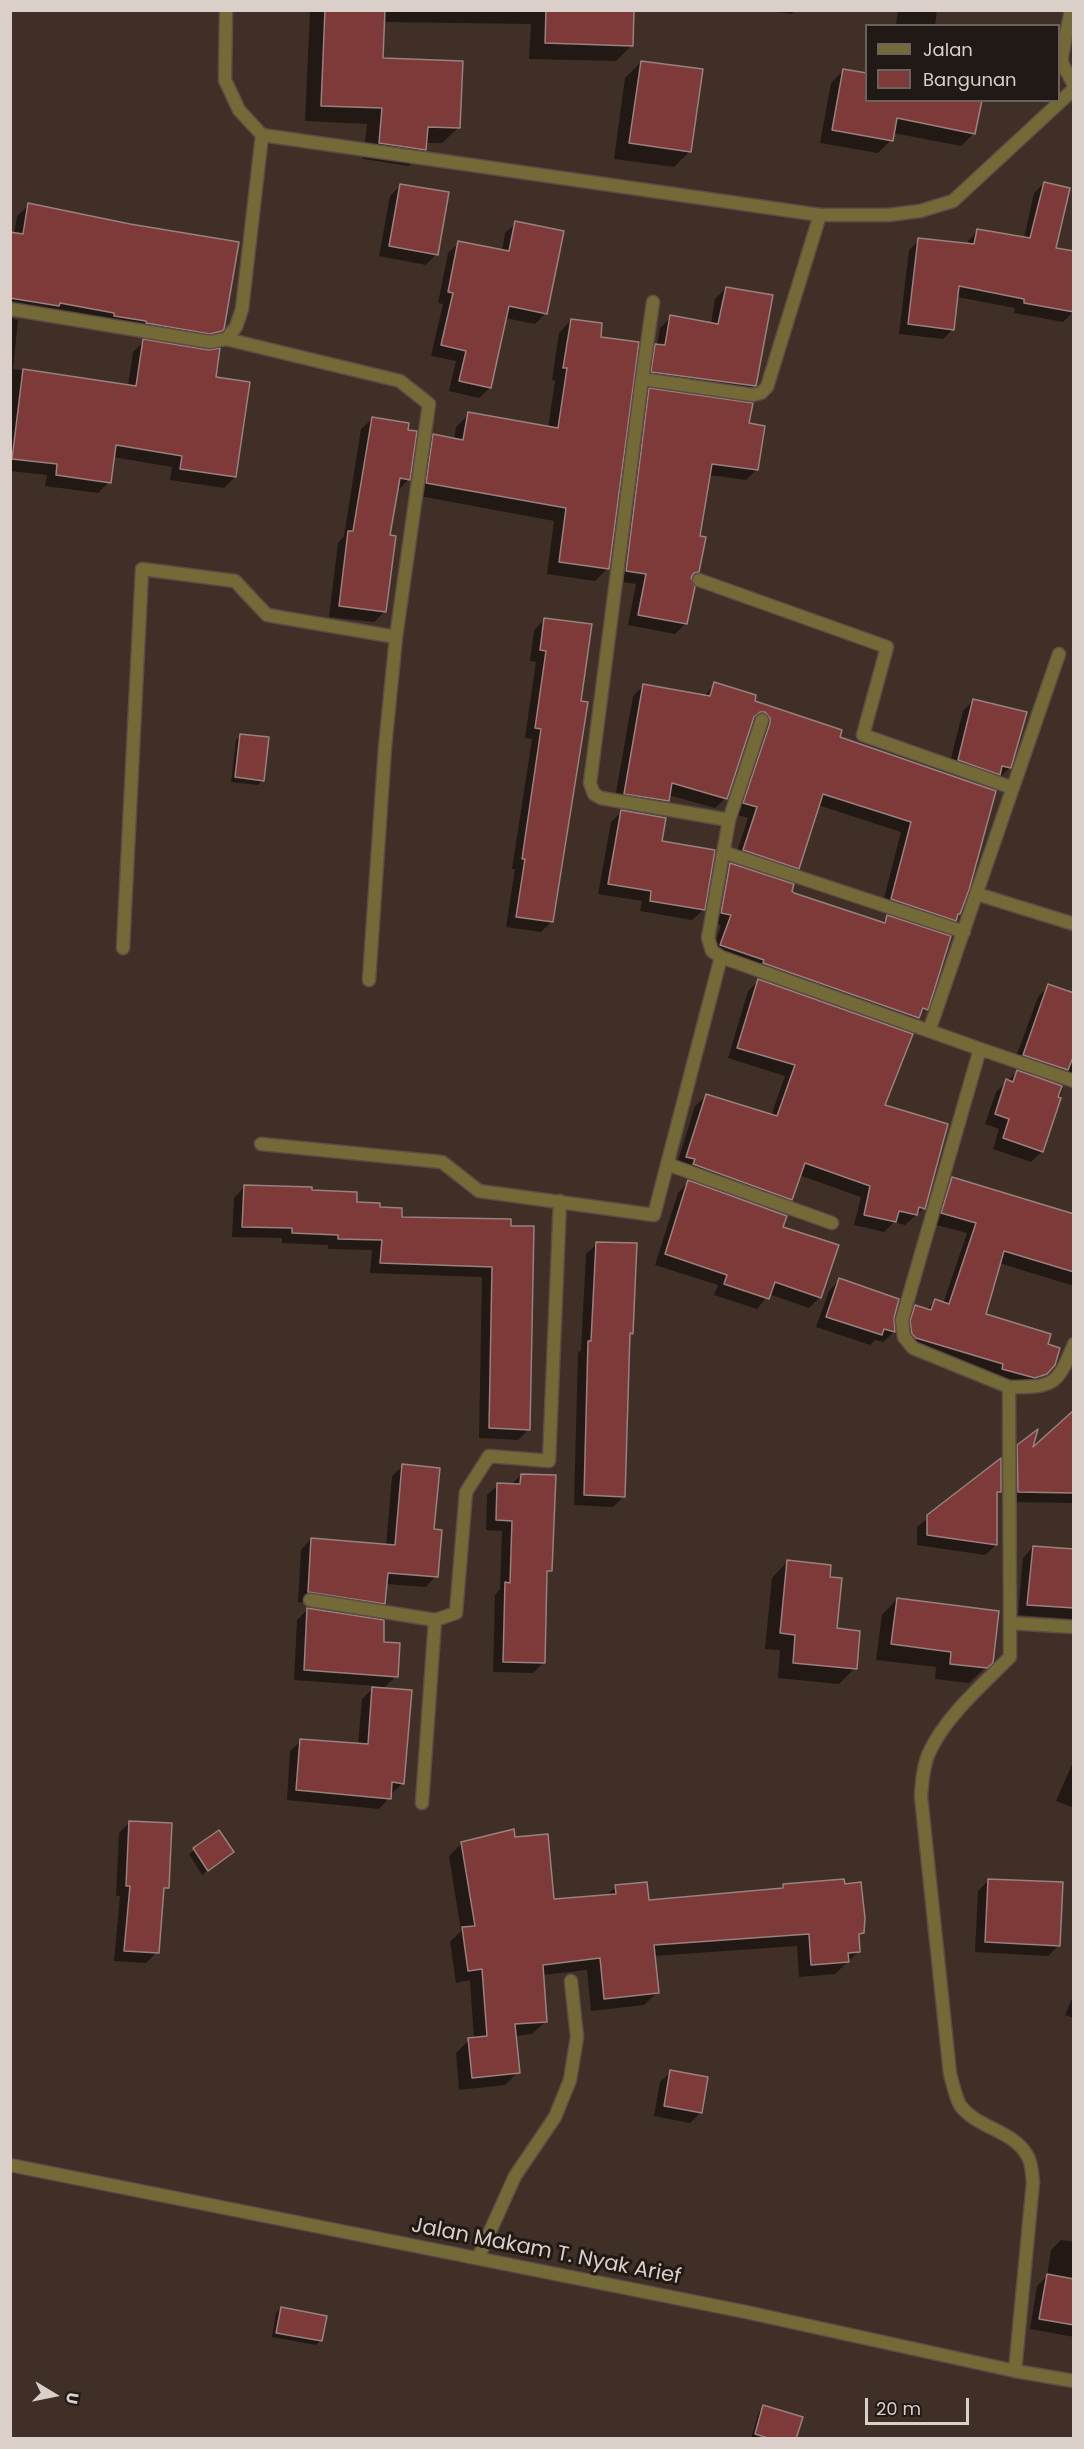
<!DOCTYPE html>
<style>
body{margin:0}
#map{position:relative;width:1084px;height:2449px;overflow:hidden;background:#402f27;font-family:Poppins,sans-serif}
canvas{display:block}
.frame{position:absolute;inset:0;border:12px solid #dacfc9;pointer-events:none}
.legend{position:absolute;left:865px;top:24px;width:195px;height:78px;box-sizing:border-box;background:#211915;border:2px solid #6b625d;margin:0;padding:8px 10px;list-style:none;font-size:18px;color:#dacfc9}
.legend li{display:flex;align-items:center;gap:12px;height:30px}
.legend b{width:30px;border:2px solid #6b625d}
.north{position:absolute;left:24px;top:2365px;width:60px;height:60px;-webkit-text-stroke:4px #211915;paint-order:stroke;rotate:100deg;font-size:16px;font-weight:700;line-height:24px;text-align:center;color:#dacfc9}
.north::after{content:'';display:block;margin:auto;width:21px;height:27px;background:#dacfc9;clip-path:polygon(50% 0,100% 100%,50% 72%,0 100%)}
.scale{position:absolute;left:865px;top:2398px;width:104px;height:27px;box-sizing:border-box;border:3px solid #dacfc9;border-top:0;padding-left:8px;font-size:18px;line-height:21px;white-space:nowrap;color:#dacfc9;-webkit-text-stroke:4px #211915;paint-order:stroke}
</style>
<div id="map">
<canvas width="1084" height="2449"></canvas>
<div class="frame"></div>
<ul class="legend">
<li><b style="height:8px;background:#746a38"></b>Jalan</li>
<li><b style="height:16px;background:#7e3a38"></b>Bangunan</li>
</ul>
<div class="north">U</div>
<div class="scale">20 m</div>
</div>
<script>
const context = document.querySelector('canvas').getContext('2d');
context.lineJoin = 'round';
function fillPath(path, color) { context.fillStyle = color; context.fill(path, 'evenodd'); }
function strokePath(path, color, width, dash) { context.strokeStyle = color; context.lineWidth = width; context.lineCap = dash ? 'butt' : 'round'; context.setLineDash(dash || []); context.stroke(path); }
function drawText(font, color, halo, rows, align = 'center') {
  context.font = font + ' Poppins,sans-serif'; context.lineWidth = 6; context.setLineDash([]); context.textBaseline = 'middle'; context.strokeStyle = halo; context.fillStyle = color; for (const [text, x, y, turn = 0] of rows) {
    context.save(); context.translate(x, y); context.rotate((+turn || 0) * Math.PI / 180); context.textAlign = isNaN(turn) ? turn : align; if (halo) context.strokeText(text, 0, 0); context.fillText(text, 0, 0); context.restore();
  }
}
const shadow = new Path2D(`
 M310 10H633L632 45 616 61 529 59 531 24 383 22 381 59 459 127 442 143H425V150L409 166 363 159 367 124 305 121Z
 M765 10H796L792 14Z
 M898 10H937L935 26H896Z
 M641 62 690 151 674 167 614 159 625 78Z
 M844 70 866 100 974 133 961 146 893 133 891 140 878 153 820 143 831 83Z
 M1044 183 1054 249 1073 312 1063 322 1014 313 1015 308 957 297 953 329 943 339 899 334 909 250 919 240 967 245 968 241 978 230 1024 238 1034 193Z
 M401 185 436 254 426 265 379 256 390 196Z
 M29 205 220 331 209 342 10 312V234H14L17 216Z
 M516 223 546 313 535 324 505 318 490 388 479 398 449 391 456 361 431 356 443 304 438 303 448 253 459 243 502 251 505 233Z
 M726 288 755 385 744 396 642 382 645 356 657 346 660 328 671 317 711 324 715 299Z
 M10 318 18 320 13 369 128 386 133 352 144 341 214 378 235 477 224 488 170 480 172 467 113 457 109 482 98 493 45 486 47 475 10 471Z
 M571 320 599 338 608 568 595 581 547 574 554 521 414 495 421 449 434 436 454 440 456 427 469 414 548 428 555 381 552 380 559 333Z
 M650 390 747 425 756 470 746 480 708 475 698 537V571L690 579 686 623 675 634 628 625 636 584 616 581 639 401Z
 M372 419 409 479 398 490 389 537 385 611 374 622 329 617 338 543 344 536 361 429Z
 M545 619 590 625 551 922 541 932 506 927 515 869H512L532 739 525 738 536 662 530 661 534 630Z
 M715 684 838 738 994 792 959 914 944 930 881 910 901 832 818 805 798 868 787 878 734 861 748 818 734 814 760 729 754 722H751L726 798 715 808 668 795V801L657 811 614 804 633 696 644 685 704 696Z
 M973 701 1010 767 999 778 948 770 963 711Z
 M241 735 263 780 258 785 231 782 236 740Z
 M622 811 661 842 713 852 703 910 692 920 640 911 642 901 598 894 611 822Z
 M730 865 790 891 794 895 881 923 887 917 926 1009 907 1028 711 956 721 925 711 924 720 875Z
 M758 981 883 1106 924 1208 905 1225 894 1222 884 1232 854 1225 861 1197 799 1175 791 1199 780 1210 676 1167 695 1106 706 1096 771 1116 785 1076 728 1058 748 991Z
 M1049 986 1074 995V1077L1013 1065 1038 997Z
 M1017 1072 1063 1088 1042 1151 1031 1162 993 1149 999 1129 985 1124 996 1092Z
 M952 1179 1074 1216V1282L1071 1285 999 1263 984 1315 1046 1345 1054 1365 1030 1387 992 1379 994 1374 905 1348 902 1345 900 1332 905 1317 915 1306 926 1310 935 1301 943 1304 967 1233 932 1224 941 1190Z
 M688 1182 781 1227 820 1297 809 1308 769 1294 757 1309 714 1295 718 1285 655 1265 678 1193Z
 M244 1187 310 1192 379 1208 400 1218 509 1227 529 1429 518 1440 479 1438 482 1277 370 1273 372 1250 328 1249V1245L282 1243V1238L232 1237 234 1198Z
 M597 1244 631 1333 628 1336 624 1496 613 1507 574 1505 578 1353 581 1350 586 1254Z
 M839 1280 894 1332 883 1342 875 1340 870 1345 816 1327 829 1291Z
 M1074 1412V1503L1008 1502 1007 1457 1018 1446 1030 1451Z
 M1000 1461V1492L996 1495V1545L985 1555 917 1545V1527Z
 M403 1466 433 1531 436 1576 426 1587 386 1584 384 1603 373 1614 298 1602 301 1550 311 1539 386 1546 392 1476Z
 M521 1475 550 1570 545 1575 544 1662 533 1673 493 1672 495 1595 500 1589 502 1531 486 1530 487 1495 498 1485H511Z
 M1033 1547 1074 1551V1619L1018 1615 1023 1558Z
 M787 1562 829 1578 836 1630 855 1668 839 1684 778 1678 780 1650 765 1649 772 1578Z
 M897 1599 991 1662 969 1683 935 1679 936 1667 876 1660 882 1615Z
 M308 1609 383 1643 396 1676 383 1689 403 1783 392 1793H390L389 1798 379 1809 287 1800 290 1751 301 1741 358 1745 362 1699 375 1686 294 1680 297 1620Z
 M1074 1760V1808L1056 1801Z
 M129 1823 167 1887 162 1892 157 1952 146 1963 114 1961 120 1896H116L119 1833Z
 M219 1832 232 1852 202 1875 189 1854Z
 M513 1839 552 1900 606 1896 616 1887 648 1901 779 1890 784 1885 863 1932 858 1937 859 1951 835 1974 799 1977 797 1946 653 1956 657 1993 644 2005 591 2011 587 1970 542 1975 545 2022 532 2034 515 2036 518 2072 505 2085 459 2090 456 2053 469 2040 474 2039 470 1980 456 1983 450 1942 461 1931 449 1856 462 1843Z
 M989 1880 1059 1945 1048 1956 975 1952 978 1891Z
 M1074 1994V2018L1065 2015Z
 M671 2072 701 2112 690 2123 654 2116 660 2082Z
 M1061 2240 1074 2242V2337L1030 2329 1037 2286 1047 2276 1051 2250Z
 M281 2308 321 2340 316 2345 272 2337 276 2313Z
 M764 2407 795 2438H751L759 2412Z`);
const building = new Path2D(`
 M325 10H385L383 58 463 61 460 128 428 127 426 150 379 143 382 108 321 106Z
 M546 10H634L633 46 545 43Z
 M641 61 703 69 691 152 629 143Z
 M843 69 867 73V100H982L975 134 897 118 893 141 832 130Z
 M1044 182 1070 188 1056 248 1074 251V312L1024 303V299L959 286 954 330 908 324 918 238 974 244 977 229 1030 238Z
 M400 184 449 192 438 255 389 246Z
 M28 203 130 224 239 242 224 329 222 331 210 334 146 323V321L114 316V313L60 303 59 306 10 298V232L23 234Z
 M515 221 564 231 547 314 509 306 491 388 459 381 466 351 441 345 453 293 448 292 458 241 509 251Z
 M726 287 773 295 756 386 651 372 655 344 665 345 670 315 718 324Z
 M571 319 602 323 601 337 639 342 609 569 559 562 566 508 426 483 433 434 463 440 468 412 558 428 567 368H563Z
 M143 339 209 350 220 348 216 377 250 382 236 477 180 469 182 456 116 445 111 483 56 475 57 464 12 459 23 369 136 386Z
 M649 388 753 403 749 423 765 426 758 470 712 464 700 536 706 537 699 572 694 573 691 578 695 587 687 624 638 615 646 574 626 571Z
 M372 417 409 423 408 430 417 431 410 480 400 478 390 535 396 536 386 612 339 606 348 531H353Z
 M544 618 592 624 581 701 588 702 553 922 516 917 525 859H522L541 729 535 728 546 651 540 650Z
 M714 682 756 695 755 701 842 730 840 737 996 791 969 890 960 914H958L956 921 891 899 911 822 823 794 799 869 743 850 757 807 743 803 770 723V718L765 712H760L754 717 727 799 672 783 669 801 624 794 643 684 710 696Z
 M973 699 1027 712 1011 768 1002 766 1000 775 958 760Z
 M240 734 269 737 264 781 235 777Z
 M621 810 666 818 662 841 715 850 705 910 650 901 651 891 608 884Z
 M730 863 794 884 792 891 794 893 885 923 887 915 951 936 928 1010 923 1008 919 1018 763 963 764 960 720 945 731 915 721 913Z
 M758 979 913 1034 885 1105 948 1124 925 1209 919 1207 917 1215 899 1211 896 1222 864 1215 870 1186 805 1163 792 1200 693 1164 695 1159 686 1157 706 1094 777 1116 795 1065 737 1048Z
 M1048 984 1074 993V1055L1068 1070 1023 1055Z
 M1017 1070 1062 1086 1058 1097 1061 1098 1043 1152 1003 1138 1009 1119 995 1114 1006 1079 1013 1082Z
 M952 1177 1074 1214V1272L1004 1251 986 1314 1051 1334 1048 1344 1060 1348 1055 1365 1047 1374 1035 1378 1002 1369 1003 1364 916 1338 912 1334 910 1321 915 1305 931 1310 935 1299 949 1304 976 1223 941 1213Z
 M688 1180 787 1216 783 1227 839 1245 821 1298 775 1282 769 1299 724 1284 727 1275 665 1254Z
 M244 1185 312 1187V1190L357 1192V1202L380 1203V1207L402 1208V1217L511 1219V1226H534L530 1430 489 1428 492 1267 380 1263 382 1240 338 1239V1235L292 1233V1228L242 1227Z
 M596 1242 637 1243 633 1334 630 1333 625 1497 584 1495 588 1341H591Z
 M839 1278 899 1299 894 1318 895 1332 884 1329 882 1335 826 1317Z
 M1074 1410V1493L1018 1492 1017 1445 1038 1429 1033 1447Z
 M1001 1458V1492H997V1545L927 1535V1515Z
 M402 1464 440 1468 434 1529 442 1530 438 1577 388 1573 385 1604 308 1592 311 1538 395 1545Z
 M521 1474 556 1475 552 1571H547L545 1663 503 1662 505 1582 510 1583 512 1521 496 1520 497 1483 520 1484Z
 M1033 1546 1074 1549V1608L1027 1605Z
 M787 1560 831 1565 830 1577 842 1578 837 1628 860 1631 857 1669 793 1663 795 1635 780 1633Z
 M897 1598 999 1611 993 1663 987 1668 950 1664 951 1652 891 1644Z
 M307 1608 384 1620V1642L400 1643 398 1677 304 1670Z
 M372 1687 412 1690 404 1784 392 1782 391 1799 296 1790 300 1739 368 1744Z
 M129 1821 172 1823 169 1888H164L159 1953 124 1951 130 1886H126Z
 M514 1829 515 1837 548 1834 554 1899 616 1894 615 1885 647 1882 649 1900 783 1888V1884L844 1879 845 1884 861 1882 865 1918 864 1933 859 1934 860 1952 848 1953 849 1962 811 1965 809 1934 654 1945 659 1993 604 1999 600 1958 543 1965 547 2022 515 2024 520 2073 472 2078 468 2038 487 2036 482 1969 468 1971 462 1927 475 1926 461 1842Z
 M219 1830 234 1852 208 1871 193 1848Z
 M988 1879 1063 1882 1060 1946 985 1942Z
 M670 2070 708 2077 702 2113 664 2106Z
 M1047 2274 1074 2279V2325L1039 2319Z
 M281 2307 327 2316 322 2341 276 2333Z
 M763 2405 803 2417 796 2439H771L755 2434Z`);
const minor = new Path2D(`
 M226 10 225 80 239 110 262 135 820 215H888L920 211 953 201 1074 89
 M1071 10 1062 56V63L1074 85
 M820 215 767 387 761 393 753 395 642 379 590 783 594 794 601 798 729 820 708 938 712 951 721 957 980 1049 902 1320 904 1337 913 1348 1009 1387 1010 1623
 M10 309 210 342 226 339 236 327 242 309 262 135
 M226 339 400 381 429 404 396 637 385 747 369 980
 M642 379 653 302
 M699 580 887 647 863 735 1013 788
 M729 820 762 720
 M723 852 964 932
 M977 894 1074 924
 M123 948 142 569 235 581 267 615 396 637
 M929 1031 1059 654
 M980 1049 1074 1081
 M261 1144 442 1162 479 1191 654 1215 721 957
 M667 1164 832 1223
 M1009 1387C1054 1387 1057 1386 1074 1344
 M310 1600 435 1620 456 1613 466 1492 489 1456 549 1461 560 1201
 M422 1803 435 1620
 M478 2258 515 2176 555 2117 570 2080 577 2037 571 1981
 M1015 2371 1033 2182C1032 2173 1032 2163 1027 2155 1013 2130 976 2128 960 2105 955 2096 953 2084 950 2074L921 1796C922 1782 923 1768 928 1755 944 1718 982 1685 1010 1657V1623L1074 1627`);
const tertiary = new Path2D(`
 M10 2165 746 2312 1015 2371 1074 2381`);
const streetNames = [
 ["Jalan Makam T. Nyak Arief",546,2252,11]
];
fillPath(shadow, '#0007');
fillPath(building, '#7e3a38');
strokePath(building, '#98817f', 1.5);
strokePath(minor, '#5c4c44', 15);
strokePath(tertiary, '#5c4c44', 15);
strokePath(minor, '#746a38', 12);
strokePath(tertiary, '#746a38', 12);
drawText('21px', '#dacfc9', '#211915', streetNames);
</script>
